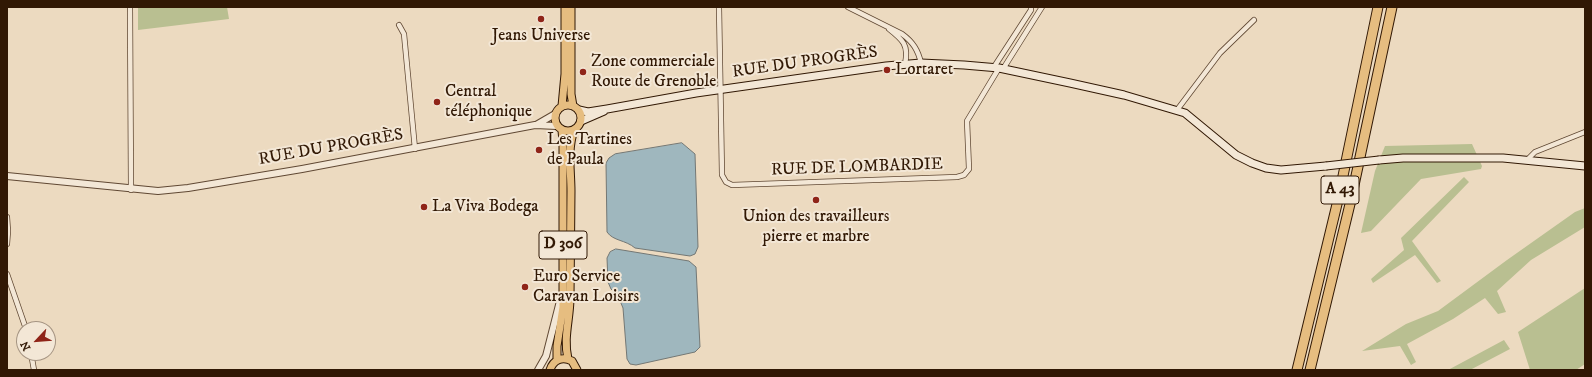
<!DOCTYPE html>
<meta charset="utf-8">
<style>
body{margin:0}
#map{position:relative;width:1592px;height:377px;overflow:hidden;background:#ecdac0;font-family:"IM FELL DW Pica",serif}
canvas{display:block}
.frame{position:absolute;inset:0;border:8px solid #311804;pointer-events:none}
.north{position:absolute;left:16px;top:321px;width:40px;height:40px;box-sizing:border-box;background:#f3e7d6;border:1px solid #a59482;border-radius:50%;rotate:244deg;font-size:11px;font-weight:700;line-height:16px;text-align:center;color:#311804}
.north::after{content:'';display:block;margin:auto;width:14px;height:18px;background:#8f2418;clip-path:polygon(50% 0,100% 100%,50% 72%,0 100%)}
</style>
<div id="map">
<canvas width="1592" height="377"></canvas>
<div class="frame"></div>
<div class="north">N</div>
</div>
<script>
const context = document.querySelector('canvas').getContext('2d');
context.lineJoin = 'round';
function fillPath(path, color) { context.fillStyle = color; context.fill(path, 'evenodd'); }
function strokePath(path, color, width, dash) { context.strokeStyle = color; context.lineWidth = width; context.lineCap = dash ? 'butt' : 'round'; context.setLineDash(dash || []); context.stroke(path); }
function drawText(font, color, halo, rows, align = 'center') {
  context.font = font + ' "IM FELL DW Pica",serif'; context.lineWidth = 4; context.setLineDash([]); context.textBaseline = 'middle'; context.strokeStyle = halo; context.fillStyle = color; for (const [text, x, y, turn = 0] of rows) {
    context.save(); context.translate(x, y); context.rotate((+turn || 0) * Math.PI / 180); context.textAlign = isNaN(turn) ? turn : align; if (halo) context.strokeText(text, 0, 0); context.fillText(text, 0, 0); context.restore();
  }
}
const green = new Path2D(`
 M138 7H227L229 19 138 30Z
 M1472 144 1482 166 1481 169 1421 179 1371 231 1361 233 1375 171 1385 146Z
 M1464 177 1469 182 1412 241 1441 281 1437 283 1415 255 1373 283 1371 279 1404 250 1401 238Z
 M1585 208V227L1531 260 1497 291 1506 312 1498 314 1485 298 1453 319 1407 344 1416 362 1411 365 1400 346 1362 351 1406 324 1438 311 1507 260 1575 212Z
 M1585 288V364L1576 370H1530L1518 332Z
 M1504 340 1510 349 1470 370H1448Z`);
const water = new Path2D(`
 M682 143 695 154 698 247 695 254 690 256 635 248C626 240 613 241 607 232L606 163 609 158 615 154Z
 M616 249 689 261 696 267 700 347 695 352 636 365 630 364 627 359 623 308 618 296 611 289 608 282 607 258 610 252Z`);
const minor = new Path2D(`
 M130 7 131 190
 M719 7 722 175 726 182 732 185 957 177 964 175 969 169 967 121 999 68
 M848 7 902 34C913 42 918 50 921 63
 M399 25 404 34 415 149
 M889 29C903 40 909 45 905 64
 M994 67 1031 10V7
 M1003 69 1042 7
 M1177 110 1220 53 1254 20
 M1527 160 1535 152 1585 132
 M7 217 8 231 7 244
 M7 274 26 329
 M31 353 34 370`);
const tertiary = new Path2D(`
 M536 125 555 114
 M7 176 158 191 188 188 302 169 535 125 557 126
 M538 370 546 356 561 297`);
const secondary = new Path2D(`
 M579 110 588 112 607 109 696 93 886 66 921 63 964 65 999 68 1070 83 1124 95 1185 113 1236 155 1252 163 1266 168 1281 170 1326 166
 M581 121 604 111
 M1379 160 1403 158H1503L1585 166`);
const primary = new Path2D(`
 M571 7V94L573 106
 M555 118a13 13 0 1 1 26 0a13 13 0 1 1-26 0Z
 M562 106 565 74V7
 M568 359C563 338 570 319 570 298 570 263 571 227 571 191 571 171 567 150 574 130
 M557 360V346L563 307V143L562 130
 M550 370C553 360 562 356 572 361L577 370`);
const motorway = new Path2D(`
 M1297 370 1338 200 1378 7
 M1310 370 1350 204 1392 7`);
const secondaryBridge = new Path2D(`
 M1326 166 1379 160`);
const markers = [
 [541,19,4,"#8f2418"],
 [887,70,4,"#8f2418"],
 [583,72,4,"#8f2418"],
 [437,102,4,"#8f2418"],
 [539,150,4,"#8f2418"],
 [816,200,4,"#8f2418"],
 [424,207,4,"#8f2418"],
 [525,287,4,"#8f2418"]
];
const shields = [
 [1340,190,38],
 [563,245,48]
];
const shieldNames = [
 ["A 43",1340,190],
 ["D 306",563,245]
];
const poiNames = [
 ["Jeans Universe",541,36,"center"],
 ["Zone commerciale",591,62],
 ["Route de Grenoble",591,82],
 ["Lortaret",895,70],
 ["Central",445,92],
 ["téléphonique",445,112],
 ["Les Tartines",547,140],
 ["de Paula",547,160],
 ["La Viva Bodega",432,207],
 ["Union des travailleurs",816,217,"center"],
 ["pierre et marbre",816,237,"center"],
 ["Euro Service",533,277],
 ["Caravan Loisirs",533,297]
];
const streetNames = [
 ["RUE DU PROGRÈS",805,63,-8],
 ["RUE DU PROGRÈS",331,148,-10],
 ["RUE DE LOMBARDIE",857,168,-2]
];
fillPath(green, '#b9bf91');
fillPath(water, '#9fb7be');
strokePath(water, '#737774', 1);
strokePath(minor, '#604833', 6);
strokePath(tertiary, '#604833', 8);
strokePath(secondary, '#311804', 9);
strokePath(primary, '#311804', 9);
strokePath(motorway, '#311804', 11);
strokePath(minor, '#f3e7d6', 4.5);
strokePath(tertiary, '#f3e7d6', 6);
strokePath(secondary, '#f3e7d6', 7);
strokePath(primary, '#e6bd80', 7);
strokePath(motorway, '#e6bd80', 9);
strokePath(secondaryBridge, '#311804', 9, []);
strokePath(secondaryBridge, '#f3e7d6', 7);
for (const [x, y, r, color] of markers) { const dot = new Path2D(); dot.arc(x, y, r, 0, 2 * Math.PI); context.fillStyle = color; context.fill(dot); strokePath(dot, '#f3e7d6', 1.5); }
for (const [x, y, w] of shields) { const box = new Path2D(); box.roundRect(x - w / 2, y - 14, w, 28, 3); context.fillStyle = '#f3e7d6'; context.fill(box); strokePath(box, '#311804', 1); }
drawText('bold 16px', '#311804', null, shieldNames);
drawText('17px', '#311804', '#f3e7d6', poiNames, 'left');
drawText('17px', '#311804', '#f3e7d6', streetNames);
</script>
